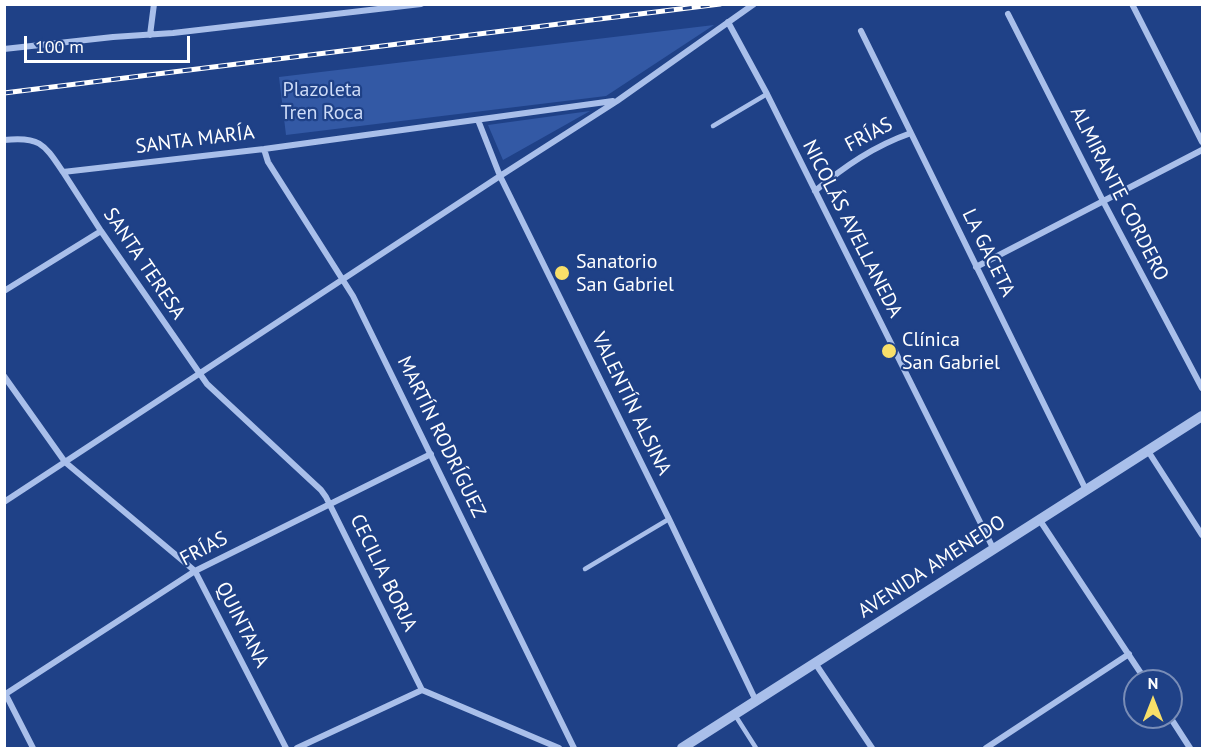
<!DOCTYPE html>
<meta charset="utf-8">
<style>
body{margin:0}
#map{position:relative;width:1207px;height:753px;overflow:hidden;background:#1f4187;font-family:"PT Sans",sans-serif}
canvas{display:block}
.frame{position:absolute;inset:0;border:6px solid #fff;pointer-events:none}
.north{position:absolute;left:1123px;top:669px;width:60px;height:60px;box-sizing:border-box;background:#1f4187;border:2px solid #798db7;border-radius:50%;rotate:0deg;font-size:16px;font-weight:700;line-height:24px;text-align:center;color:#fff}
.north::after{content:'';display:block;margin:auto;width:21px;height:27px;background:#f8df69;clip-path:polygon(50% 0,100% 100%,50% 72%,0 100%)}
.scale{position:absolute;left:24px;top:36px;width:166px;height:27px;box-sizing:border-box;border:3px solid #fff;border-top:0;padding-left:8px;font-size:18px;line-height:21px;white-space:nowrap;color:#fff;-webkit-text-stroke:4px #1f4187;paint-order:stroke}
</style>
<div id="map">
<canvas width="1207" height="753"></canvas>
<div class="frame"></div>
<div class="north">N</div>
<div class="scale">100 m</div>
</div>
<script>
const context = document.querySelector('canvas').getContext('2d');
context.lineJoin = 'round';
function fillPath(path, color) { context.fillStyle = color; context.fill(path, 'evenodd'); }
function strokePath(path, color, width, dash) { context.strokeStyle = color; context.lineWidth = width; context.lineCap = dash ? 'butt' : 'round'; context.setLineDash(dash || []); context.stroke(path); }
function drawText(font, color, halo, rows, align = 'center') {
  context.font = font + ' "PT Sans",sans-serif'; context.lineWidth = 4.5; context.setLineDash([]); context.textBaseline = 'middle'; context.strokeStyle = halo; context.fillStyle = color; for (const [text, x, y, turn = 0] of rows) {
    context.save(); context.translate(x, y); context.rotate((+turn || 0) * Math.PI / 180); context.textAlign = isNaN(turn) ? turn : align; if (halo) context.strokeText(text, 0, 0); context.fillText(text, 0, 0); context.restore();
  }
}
const green = new Path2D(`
 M714 25 606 96 286 135 279 77Z
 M590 111 503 160 488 125Z`);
const service = new Path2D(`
 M713 126 767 94
 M585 569 669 519
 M735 715 756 748`);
const minor = new Path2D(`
 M1132 4 1202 142
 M1008 14 1103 201 1202 388
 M728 22 767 94 993 548
 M861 31 1086 490
 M150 35 154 4
 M4 49 113 37 173 33 421 4
 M478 120 500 176 669 519 756 701
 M4 140C40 136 44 144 63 172L264 149 613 101
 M264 149 268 162 353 296 574 748
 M63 172 101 231 207 384 321 490 326 497 422 690 559 748
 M815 191C845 166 874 146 911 133
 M976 267 1202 150
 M4 291 101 231
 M4 376 65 462 195 571 286 748
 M1148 451 1202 535
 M4 502 500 176 617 101 754 4
 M1039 519 1146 681
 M815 663 872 748
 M5 693 33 748
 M4 695 195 571 431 454
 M1170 717 1190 748
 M297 748 422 690
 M986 748 1129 654`);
const tertiary = new Path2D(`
 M682 748 1202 416`);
const rail = new Path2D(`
 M4 93 720 4`);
const markers = [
 [562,273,8,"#f8df69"],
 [889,351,8,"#f8df69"]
];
const parkNames = [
 ["Plazoleta",322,90],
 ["Tren Roca",322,113]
];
const streetNames = [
 ["FRÍAS",869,135,-28],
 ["SANTA MARÍA",195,140,-7],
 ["ALMIRANTE CORDERO",1119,194,63],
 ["NICOLÁS AVELLANEDA",852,229,63],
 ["LA GACETA",988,253,64],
 ["SANTA TERESA",144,264,56],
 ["VALENTÍN ALSINA",631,404,64],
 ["MARTÍN RODRÍGUEZ",441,437,64],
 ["FRÍAS",204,549,-28],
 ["AVENIDA AMENEDO",932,567,-33],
 ["CECILIA BORJA",383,573,64],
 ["QUINTANA",242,625,63]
];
const poiNames = [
 ["Sanatorio",576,262],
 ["San Gabriel",576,285],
 ["Clínica",902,340],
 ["San Gabriel",902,363]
];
fillPath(green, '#3359a5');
strokePath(service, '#a9bfea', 4.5);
strokePath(minor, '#a9bfea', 6);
strokePath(tertiary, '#a9bfea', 10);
strokePath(rail, '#fff', 5);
strokePath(rail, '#1f4187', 3, [9]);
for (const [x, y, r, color] of markers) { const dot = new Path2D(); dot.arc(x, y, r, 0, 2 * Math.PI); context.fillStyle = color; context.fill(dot); strokePath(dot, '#1f4187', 2); }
drawText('20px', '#cedcf8', '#1f4187', parkNames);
drawText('20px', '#fff', '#1f4187', streetNames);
drawText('20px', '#fff', '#1f4187', poiNames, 'left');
</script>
